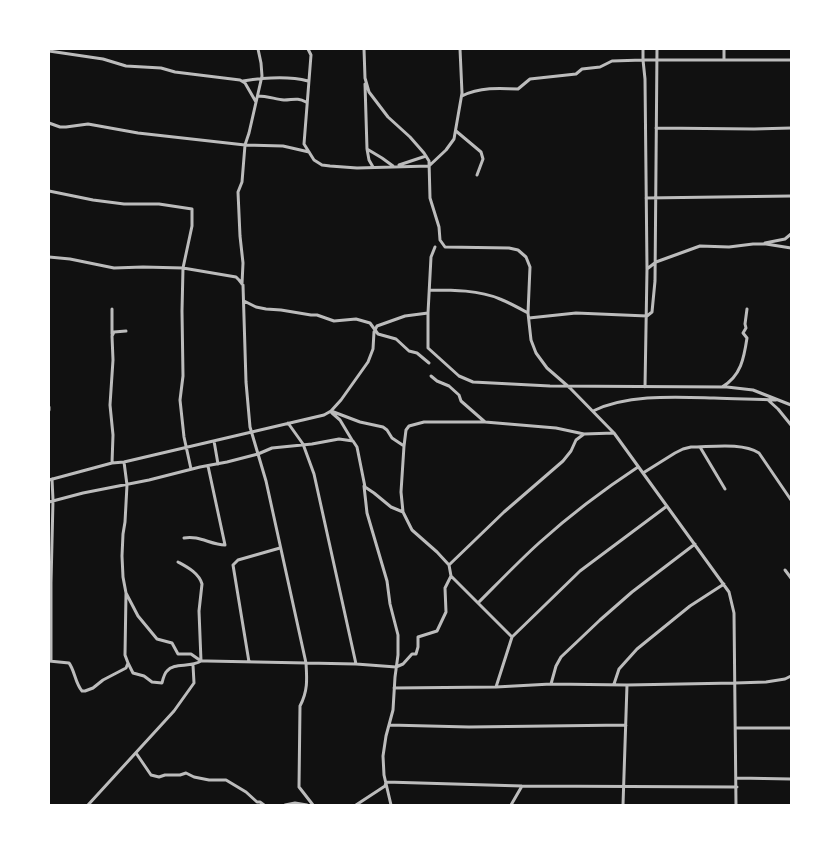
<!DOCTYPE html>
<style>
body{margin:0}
#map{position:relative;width:840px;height:854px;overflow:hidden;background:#111;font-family:"Roboto Serif",serif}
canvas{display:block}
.frame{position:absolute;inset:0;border:50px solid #fff;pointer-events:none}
</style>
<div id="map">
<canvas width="840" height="854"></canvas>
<div class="frame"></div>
</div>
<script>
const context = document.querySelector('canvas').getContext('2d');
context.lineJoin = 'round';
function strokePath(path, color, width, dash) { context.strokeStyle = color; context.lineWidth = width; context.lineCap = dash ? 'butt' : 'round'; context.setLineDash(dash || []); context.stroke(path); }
const minor = new Path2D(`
 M308 49 311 55 304 144 314 160 322 165 330 166 357 168 429 166 446 150 454 139 462 93 460 49
 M364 49 365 78 369 92 388 117 410 137 424 153 429 161 430 198 439 227 440 240 445 247 509 248 518 250 526 257 530 267 528 313 531 340 536 353 547 368 570 388 614 433 729 592 734 613 736 805
 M49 51 103 59 126 66 161 68 175 72 240 80 245 83 256 102
 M724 60V49
 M243 81C262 78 289 76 308 81
 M365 84 367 149 369 160 373 167
 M258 96C267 96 275 99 284 100 293 100 297 97 306 102
 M462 96C479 87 500 88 518 89L530 79 576 74 582 69 600 67 612 61 643 60V49
 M49 123 60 127H66L88 124 138 133 245 145 249 133 262 76 261 63 258 49
 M656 128 754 129 791 128
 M456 131 481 152 483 159 477 175
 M367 149 382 158 393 166
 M399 165 426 156
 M49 191 93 200 124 204H159L192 209V226L183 268 182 311 183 376 180 400 184 437 191 469
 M646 198 791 196
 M765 243 785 239 791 234
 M49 257 70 259 114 268 143 267 183 268 236 277 239 280 243 285 246 382 250 427 266 481 306 663C307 679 308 691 300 706L299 787 313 805
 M647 269 656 262 700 246 729 247 753 244H766L791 248
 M242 284 243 263 240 236 238 192 242 182 245 145 283 146 309 152
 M430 290C453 290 479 290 500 299 510 303 519 308 528 313
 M244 301 256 307 266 309 281 310 311 315H317L334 321 356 319 370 323 378 334 396 339 409 351 417 353 429 363
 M112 309V334
 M428 313V348L459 376 473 382 550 386 727 387 753 390 791 405
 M529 318 576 313 647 316 652 312 655 281 657 49
 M431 376 437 381 449 386 459 395 461 401 485 422
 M645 387 647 269 645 79 643 60H791
 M722 387C741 376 744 358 747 338L743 333 746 328 745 324 747 309
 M768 400 778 409 791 425
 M49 407V410
 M331 411 360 422 383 427 387 430 392 438 404 446
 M593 411C628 394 676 397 714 398 735 399 756 399 776 400
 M332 413 340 420 352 440
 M288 423 303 444 314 474 356 664
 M214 441 218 464
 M700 447 725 489
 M124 462 127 485 125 522 123 534 122 556 123 577 126 593 138 616 157 639 172 643 178 654H191L201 661H207L356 664 396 667 403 664 412 654H416L418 647V637L437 631 446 612 445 588 451 576
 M112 463 113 435 110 405 113 360 112 336 114 332 126 331
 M643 473 675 453 683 449 691 447C711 447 742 442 759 453L791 500
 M49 480 112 463 124 462 324 415 331 411 341 400 368 362 373 349 374 332 377 326 405 316 428 313 431 257 435 247
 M364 486 367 513 387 581 390 604 398 635V655L395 677 393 710 386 736 383 756 384 775 391 805
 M49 502 83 493 149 480 200 467 227 462 258 454 272 448 312 444 339 439 353 441 357 447 365 487 374 493 391 507 403 512
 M184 538C199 535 211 545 225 545L208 466
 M178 562C187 567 199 573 202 584L199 611 201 661
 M449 565 437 552 412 530 403 512 401 492 404 446 406 430 409 426 424 422H485L556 428 584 434
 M785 570 791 578
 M126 593 125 655 128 663
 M478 603 451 576 449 565 504 512 563 461 571 451 576 440 584 434 614 433
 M512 637 580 571 667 506
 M49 661 69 663C75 671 75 683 82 691H85L93 688 103 680 126 668 128 663 133 673 144 676 152 682 162 683C163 679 164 674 167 671 174 662 190 668 201 661
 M51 661V583L53 500 52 479
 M249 662 233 565 238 560 280 548
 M551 684 556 666 561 657 600 620 632 592 695 544
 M614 684 619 669 637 649 690 606 724 584
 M496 687 512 637 478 603C498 583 518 562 539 543 570 515 603 490 638 467
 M394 688 496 687 551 684 627 685 735 683 766 682 785 679 791 676
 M389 725 469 727 626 725
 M736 728H791
 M136 753 151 775 159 777 165 775H180L186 773 194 777 209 780H226L246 792 257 802H260L264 805
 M737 778 791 779
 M88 805 174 711 194 683 193 665
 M285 805 295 803 307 805
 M356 805 385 786 386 782 522 786 737 787
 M511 805 522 786
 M623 805 627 685`);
strokePath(minor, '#bcbcbc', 3);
</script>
